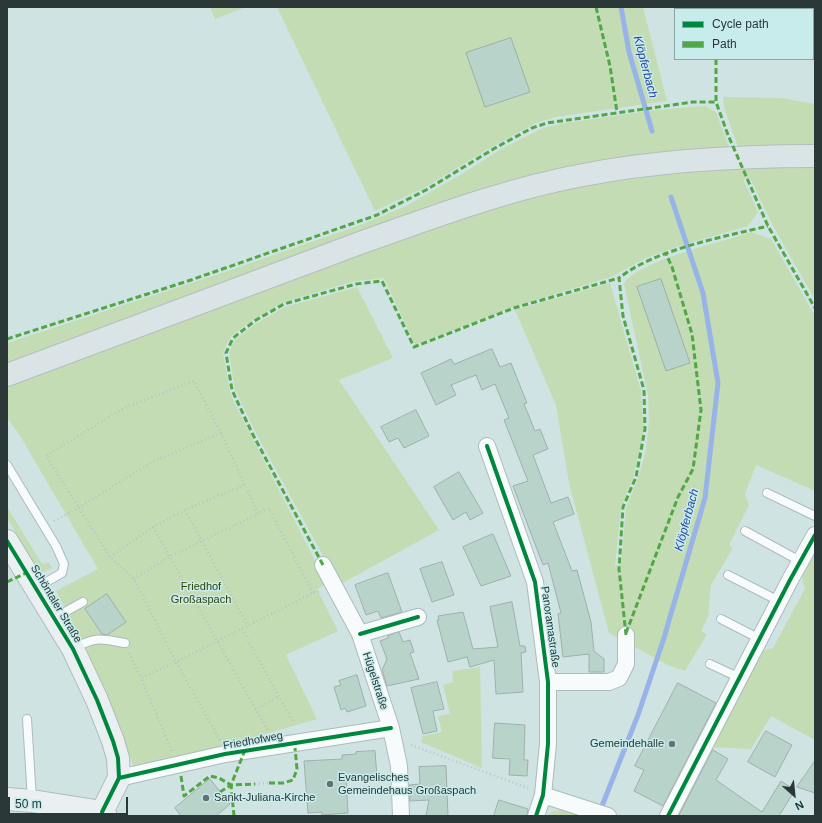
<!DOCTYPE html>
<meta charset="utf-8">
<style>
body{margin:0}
#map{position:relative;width:822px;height:823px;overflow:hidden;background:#d0e3e3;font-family:Helvetica,sans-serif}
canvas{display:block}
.frame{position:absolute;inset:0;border:8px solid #293737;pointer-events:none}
.legend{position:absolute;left:674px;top:8px;width:140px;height:52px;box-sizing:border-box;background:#c8ebeb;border:1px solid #88a3a3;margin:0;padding:5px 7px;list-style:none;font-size:12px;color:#293737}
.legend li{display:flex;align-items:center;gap:8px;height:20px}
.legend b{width:20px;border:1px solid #88a3a3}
.north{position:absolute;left:774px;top:775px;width:40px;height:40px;-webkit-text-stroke:3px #c8ebeb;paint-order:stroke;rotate:153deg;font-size:11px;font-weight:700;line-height:16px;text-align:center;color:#293737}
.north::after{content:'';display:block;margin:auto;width:14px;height:18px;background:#293737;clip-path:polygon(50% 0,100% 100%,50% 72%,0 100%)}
.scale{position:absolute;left:8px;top:797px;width:120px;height:18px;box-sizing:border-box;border:2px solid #293737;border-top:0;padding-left:5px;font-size:12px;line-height:14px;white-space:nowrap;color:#293737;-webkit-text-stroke:3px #c8ebeb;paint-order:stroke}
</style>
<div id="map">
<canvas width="822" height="823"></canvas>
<div class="frame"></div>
<ul class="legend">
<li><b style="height:5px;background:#00873e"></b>Cycle path</li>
<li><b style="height:5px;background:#51a645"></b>Path</li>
</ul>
<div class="north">N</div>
<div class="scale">50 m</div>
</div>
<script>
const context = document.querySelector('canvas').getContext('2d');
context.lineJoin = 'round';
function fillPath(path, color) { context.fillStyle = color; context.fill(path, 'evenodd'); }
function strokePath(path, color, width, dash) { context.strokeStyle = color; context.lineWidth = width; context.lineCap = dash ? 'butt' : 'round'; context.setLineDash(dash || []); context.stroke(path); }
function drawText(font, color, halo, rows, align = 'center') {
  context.font = font + ' Helvetica,sans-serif'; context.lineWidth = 3; context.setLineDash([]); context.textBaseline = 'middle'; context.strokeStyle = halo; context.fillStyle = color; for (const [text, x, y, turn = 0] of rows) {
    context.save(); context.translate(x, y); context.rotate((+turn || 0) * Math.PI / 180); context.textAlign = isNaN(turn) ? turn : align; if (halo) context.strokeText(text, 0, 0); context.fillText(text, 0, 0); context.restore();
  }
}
const green = new Path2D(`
 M210 7H246L215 19Z
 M277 7H643L667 101 555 117 536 123 490 148 424 188 375 211Z
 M737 7H815V14H813V9H737Z
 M723 97 781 98 815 104V146L738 147 724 107Z
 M705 106 716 112 729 147 675 151 515 180 486 188 365 230 7 365V343L225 272 363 224 406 206 462 174 501 149 543 128 565 123 656 110Z
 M815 164V300L772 224 750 178 743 179 758 212 748 226 676 247 644 259 611 277 513 307 415 345 384 278 355 281 284 302 254 319 231 336 223 352 230 392 234 402 327 584 317 589 338 631 286 655 317 719 227 745 134 767 86 649 56 591 98 569 19 434 7 418V385L455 219 573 186 695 169Z
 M751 232 771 239 815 316V491L756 465 745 494 749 505 729 545 733 548 711 585 708 617 701 631 707 634 685 671 668 665 609 633 569 483 556 405 515 310 610 283 641 391 644 431 633 478 621 507 615 566 621 564 626 508 638 478 646 451 649 419 648 395 624 284C636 261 724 242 751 232Z
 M357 287 393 358 339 380 439 530 339 585 257 435 235 390 229 353 235 339 257 323 285 307Z
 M7 507 42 564 49 563 52 568 40 573 7 518Z
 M815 551V740L771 716 751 749 710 747 762 651 773 648 805 589 802 576Z
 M480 667 482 768 421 742 423 736 442 732 438 716 450 714 443 685 453 682 452 671Z
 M562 810 586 816H548L552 811Z`);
const stream = new Path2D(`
 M621 7 629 52 652 131
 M600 811 638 715 663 641 705 498 718 383 703 293 671 197`);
const building = new Path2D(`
 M511 38 530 92 485 107 466 53Z
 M661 279 690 363 666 371 637 287Z
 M492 349 500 367 511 363 527 403 524 404 535 431 540 429 548 449 533 455 551 503 568 497 574 514 553 522 572 571 577 570 591 622 594 651 604 659V672H589V654L563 657 558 614 561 613 548 563 543 565 513 486 528 481 504 420 509 418 495 384 482 390 476 375 451 385 456 395 436 405 421 373 451 359 454 364Z
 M416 410 429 436 404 448 398 438 389 442 381 427Z
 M459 472 483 513 470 520 466 512 453 520 434 487Z
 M493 534 511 576 481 586 463 547Z
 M442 562 454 595 432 602 420 569Z
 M388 573 402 612 381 618 378 611 366 615 355 585Z
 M107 594 126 622 107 635 102 634 85 609Z
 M512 602 520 646H525L526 652 521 653 523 692 496 694 494 660 470 667 467 657 448 662 437 620H439L438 616 463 612 473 649 498 647 490 607Z
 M399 632 403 642 410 640 414 652 410 653 419 679 387 686 382 670 387 659 380 641 388 638V636Z
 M357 675 366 706 347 712 345 708 341 710 334 687 341 685 339 681Z
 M437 682 444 709 433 711 437 731 423 734 411 688Z
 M678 683 716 703 663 806 634 791 644 770 635 766Z
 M495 723 525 725 524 760H528L527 776 509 775 510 759 493 758Z
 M766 731 792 745 775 777 748 762Z
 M713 750 728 759 716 780 762 812 781 781 795 790 779 816H679Z
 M375 751 377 777 346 778 348 813 322 815V812L308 813 304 761 342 759V755L356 754V752Z
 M815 761V793L797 787Z
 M446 766 448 816H426L429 800 410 801 409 785 420 784 419 767Z
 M210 779 230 804 216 816H181L175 808Z
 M499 800 528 809 527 816H494Z`);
const path = new Path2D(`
 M185 510 248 626
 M54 521 78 508 152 462 221 433
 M153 527 268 731
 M110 557 153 527 185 510 246 484
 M134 579 169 557 258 514
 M242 629 293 722
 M129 653 141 678
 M255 710 278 697
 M220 740 176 662 313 593 321 591
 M411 745 528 788
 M172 751 141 678 176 662 134 579 110 557 46 456 124 408 194 381 221 433 258 514 269 508 313 593
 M255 784 269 783`);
const lane = new Path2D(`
 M7 465 56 546 64 564 62 573 36 588
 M767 493 815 516
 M745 531 800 561
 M728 575 779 601
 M54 618 83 602
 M721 619 760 639
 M74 648C97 636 100 639 125 643
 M710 664 740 678
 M27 719 32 800`);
const street = new Path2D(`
 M487 446 535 582 548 682V744L543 795 536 816
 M323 565 360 634 391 728 399 766 401 816
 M360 634 418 617
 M548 682H609L619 678 626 664V635
 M119 778 225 754 391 728
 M543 795 608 816
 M668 816 790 580 815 535`);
const secondary = new Path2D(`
 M7 541 73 649 97 700 113 741 118 758 119 778 102 812
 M7 799 32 801 102 812 106 816`);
const primary = new Path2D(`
 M7 375C125 332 242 286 360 243 433 217 507 189 583 175 660 160 737 156 815 156`);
const quiet = new Path2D(`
 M596 7 610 66 617 112
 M731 9 732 7
 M716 59V102L728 135 768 226 815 308
 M7 339 191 280 377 215 426 190 495 148 532 128 547 123 693 102H716
 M323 565 252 433 232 390 226 353 233 338 256 320 284 304 356 284 382 281 414 347 514 308 619 278
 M7 582 26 573
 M626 633 678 497 693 469 701 410 692 334 672 267 666 254
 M626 635 619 569 623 507 636 477 645 429 644 390 623 316 619 278C656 249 723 237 768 226
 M181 776 184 796 210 776 219 778 231 785
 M269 783H283L293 780 297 769 295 748
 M220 792 231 785 255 784
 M234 816 231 785 245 750`);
const cycleway = new Path2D(`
 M487 446 535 582 548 682V744L543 795 536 816
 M7 541 73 649 97 700 113 741 118 758 119 778 102 812
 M360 634 418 617
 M119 778 225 754 391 728
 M668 816 790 580 815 535`);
const markers = [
 [672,744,4,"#637373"],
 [330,784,4,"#637373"],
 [206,798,4,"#637373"]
];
const parkNames = [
 ["Friedhof",201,587],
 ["Großaspach",201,600]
];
const streetNames = [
 ["Schöntaler Straße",56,604,59],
 ["Panoramastraße",550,627,82],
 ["Hügelstraße",375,681,72],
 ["Friedhofweg",253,741,-10]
];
const poiNames = [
 ["Gemeindehalle",664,744,"right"],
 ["Evangelisches",338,778],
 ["Gemeindehaus Großaspach",338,791],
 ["Sankt-Juliana-Kirche",214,798]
];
const waterNames = [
 ["Klöpferbach",645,67,75],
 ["Klöpferbach",687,520,-75]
];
fillPath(green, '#c3dcb3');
strokePath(stream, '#98b3e7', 5);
fillPath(building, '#b8d3ca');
strokePath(building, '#a0aeab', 1);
strokePath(lane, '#acbbbb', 10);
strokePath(street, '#acbbbb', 18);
strokePath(secondary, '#acbbbb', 24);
strokePath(primary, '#b4bebe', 24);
strokePath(path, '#bbc3c3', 2.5, [1, 3]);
strokePath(lane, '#f8fbfb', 8);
strokePath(street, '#f8fbfb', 16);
strokePath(secondary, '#eaeff1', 22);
strokePath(primary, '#dae3e6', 22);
strokePath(quiet, '#51a645', 3, [6, 3]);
strokePath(cycleway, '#00873e', 4);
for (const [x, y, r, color] of markers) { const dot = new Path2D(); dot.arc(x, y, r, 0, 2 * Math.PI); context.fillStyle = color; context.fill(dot); strokePath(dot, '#c8ebeb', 1.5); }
drawText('11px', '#304305', '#c8ebeb', parkNames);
drawText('11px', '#293737', '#c8ebeb', streetNames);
drawText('11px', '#293737', '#c8ebeb', poiNames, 'left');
drawText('italic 12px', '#2c4aa0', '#c8ebeb', waterNames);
</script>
